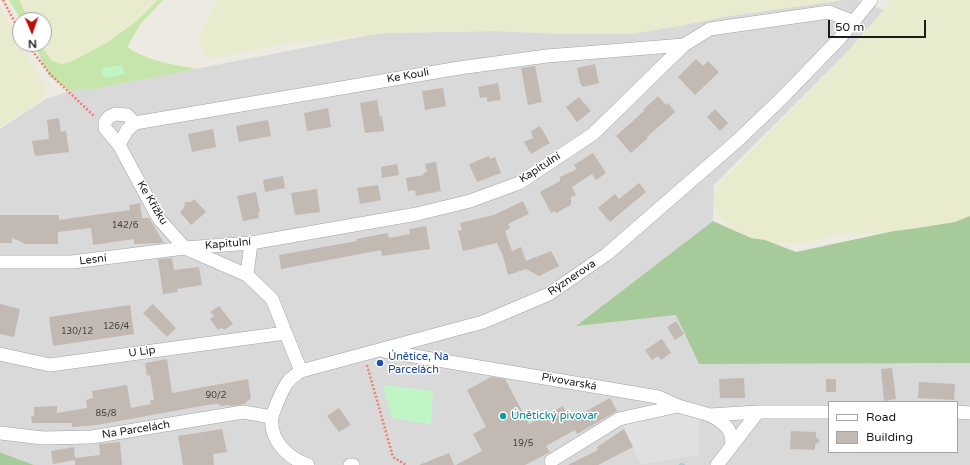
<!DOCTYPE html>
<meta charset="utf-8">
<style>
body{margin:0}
#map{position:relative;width:970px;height:465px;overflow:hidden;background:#edeae2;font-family:"Varela Round",sans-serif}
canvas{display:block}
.legend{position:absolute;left:828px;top:401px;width:130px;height:52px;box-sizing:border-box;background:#fff;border:1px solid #a4a4a4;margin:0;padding:5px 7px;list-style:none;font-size:12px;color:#1c1c1c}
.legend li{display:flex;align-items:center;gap:8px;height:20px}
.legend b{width:20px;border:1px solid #a4a4a4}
.north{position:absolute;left:12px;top:12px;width:40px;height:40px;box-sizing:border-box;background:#fff;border:1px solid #a4a4a4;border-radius:50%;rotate:178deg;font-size:11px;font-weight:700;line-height:16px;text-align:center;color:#1c1c1c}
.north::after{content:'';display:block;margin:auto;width:14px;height:18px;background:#be0e0a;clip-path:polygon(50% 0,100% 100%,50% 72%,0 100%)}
.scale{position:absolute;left:828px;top:20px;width:98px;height:18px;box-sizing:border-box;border:2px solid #1c1c1c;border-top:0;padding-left:5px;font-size:12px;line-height:14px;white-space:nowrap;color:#1c1c1c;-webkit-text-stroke:3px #fff;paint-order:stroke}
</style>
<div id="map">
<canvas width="970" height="465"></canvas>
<ul class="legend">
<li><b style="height:5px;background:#fff"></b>Road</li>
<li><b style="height:11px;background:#c1b9b2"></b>Building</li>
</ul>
<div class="north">N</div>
<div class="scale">50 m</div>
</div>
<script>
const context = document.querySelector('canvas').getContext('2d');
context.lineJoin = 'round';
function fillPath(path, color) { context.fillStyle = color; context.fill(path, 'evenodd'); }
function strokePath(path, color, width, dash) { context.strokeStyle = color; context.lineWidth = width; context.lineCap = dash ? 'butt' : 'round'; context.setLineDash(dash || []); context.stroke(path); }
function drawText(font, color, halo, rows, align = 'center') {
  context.font = font + ' "Varela Round",sans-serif'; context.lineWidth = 3; context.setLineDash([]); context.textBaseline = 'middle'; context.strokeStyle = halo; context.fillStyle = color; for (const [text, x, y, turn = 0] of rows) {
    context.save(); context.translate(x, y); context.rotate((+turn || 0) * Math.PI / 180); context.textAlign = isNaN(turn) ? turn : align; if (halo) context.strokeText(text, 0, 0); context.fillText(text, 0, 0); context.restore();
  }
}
const residential = new Path2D(`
 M844 0H857L884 10 850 49 714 185 713 221 577 325 677 315 699 364 970 363V465H34L0 452V129L46 99 70 91 98 88 375 34 386 33 496 31 566 34H631L684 25 729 16ZM829 402H957V452H829Z`);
const farmland = new Path2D(`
 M19 0H158L137 21 108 42 73 61 62 64 52 61 40 44H44V20H29Z
 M217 0H844L729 16 684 25 631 34H566L496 31 386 33 288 43 216 58 207 57 201 50 200 34Z
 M892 0H970V216L955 222 918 228 873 233 839 234 806 243H778L751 238 732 229 717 214 715 206 714 197 723 180 822 79 865 32Z
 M0 6 20 44 46 87 44 96 35 105 0 127Z`);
const grass = new Path2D(`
 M9 0H19L29 20H21Z
 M158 0H163L141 23 127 47C150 62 171 64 197 69L98 88 70 91 49 76 34 44H40L52 61 62 64 73 61 108 42 137 21Z`);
const forest = new Path2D(`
 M970 216V363L699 364 676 315 576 326 713 221 751 238 765 240 796 252 894 231 918 228 955 222Z
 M0 452 2 453 34 465H0Z`);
const park = new Path2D(`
 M122 65 125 74 104 78 100 69Z
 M383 385 433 391 431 424 392 418Z`);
const parking = new Path2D(`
 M667 410 710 415 699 422 698 441 700 455 640 464 622 423Z`);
const stream = new Path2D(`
 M681 465H683`);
const building = new Path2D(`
 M696 59 703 66 708 61 719 72 695 95 678 77Z
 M595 64 599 83 583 87 580 83 577 68Z
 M535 66 542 102 528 105 521 68Z
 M498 83 501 100 487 102V97L480 98 478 87Z
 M443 88 446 106 425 110 422 91Z
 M658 96 666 105 668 103 675 112 647 137 648 138 631 153 616 136 644 111 643 110Z
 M579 97 591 111 577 122 566 107Z
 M377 100 380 117 382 116 384 131 365 133 360 103Z
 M328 108 331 127 307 131 304 113Z
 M715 109 728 123 720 131 707 117Z
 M59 118 61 132 66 131 69 152 35 156 32 141 49 139 47 120Z
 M268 120 271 136 239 142 236 126Z
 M540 126 550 143 531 154 524 142 533 138 531 131Z
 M213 129 216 147 192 152 188 134Z
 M593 153 606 173 596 180 592 174 572 187 576 195 571 197V205L556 213 555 211 551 213 540 192 560 181V177L577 169 574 165Z
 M489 156 490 159 495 157 501 173 477 182 469 164Z
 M436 162 441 191 416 196 415 190 408 191 406 178 424 175 423 173 427 172 425 164Z
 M397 164 399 175 382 178 381 167Z
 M283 176 285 188 265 192 263 180Z
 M639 183 646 192 610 222 598 208 615 194 619 199Z
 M378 185 381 200 360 204 357 188Z
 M317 189 320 212 295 215 291 193Z
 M256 192 260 212 258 213 259 218 243 221 237 196Z
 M194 199 206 212 191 225 180 212 184 208 185 202H191Z
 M523 201 529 214 508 224 510 228 505 231 512 251 521 247 526 261 551 251 559 266 539 276 526 269 508 275 503 256 497 243 463 251 458 231 462 230 460 223 494 215Z
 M140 203 142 218H149L164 243 134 244V239L93 245 91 228 58 232V244H26L12 238V243H0V215H59V220L130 210 129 205Z
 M426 226 430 249 382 256 381 250 281 269 279 255 357 241 356 239 388 233 389 238 410 234 409 229Z
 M172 258 174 270 199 267 202 285 177 289 178 292 163 294 158 259Z
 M0 304 20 309 14 337 0 334Z
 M153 304 176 328 167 337 143 313Z
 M130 305 134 334 53 346 49 317Z
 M219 306 233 324 224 330 222 328 218 330 210 319 214 316 210 312Z
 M676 321 684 334 675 340 667 327Z
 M662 339 671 353 661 360 658 356 652 360 645 350Z
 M167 359 172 393 248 379 251 399 248 400 245 404 230 406 229 405 221 406 218 404 207 405 97 425 72 427V423H32L31 417 34 416V407L57 406V413L87 408 86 400 93 398 92 391 127 385 131 408 151 404 150 400H154L150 375 147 376 145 363Z
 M892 368 896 399 884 401 881 369Z
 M491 377 505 379 529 424 563 406 570 420 610 398 617 411 577 434 575 430 546 446 550 452 525 465H456L482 451 473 434 486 427 467 390Z
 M744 378 745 398H720L719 379Z
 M826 379H836V392H826Z
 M919 382 955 384 954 400 918 398Z
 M339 408 351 425 339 432 327 416Z
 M222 429 227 452 213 454 214 465H183L178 436Z
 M624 429 633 447 598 465H568L598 450 597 447Z
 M791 431 816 432V437L820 441 815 445V450L790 449Z
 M120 442 122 465H75V460L53 464 51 451 74 447 75 459V458L100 455 99 444Z
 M449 453 454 465H419Z`);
const path = new Path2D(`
 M3 0 20 32
 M27 44 50 74 95 117
 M367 365 393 457 406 465`);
const minor = new Path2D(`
 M119 145 127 130 135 123
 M0 262H72L185 248 251 243 417 214 470 201 519 183 593 134 684 45 710 29 829 12 854 22
 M247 275 251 243
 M384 351 658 397 678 406 710 415 758 412H829
 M0 354 50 365 285 333
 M301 371 272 299 247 275 185 248 159 219 119 145 105 128V122L109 117 115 114 127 115 135 123 459 68 547 56 684 45
 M957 412 970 413
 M710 415C723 422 735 430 731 447
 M0 433 43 438 92 437 243 412 272 417
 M551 461 619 419 678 406
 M308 465C288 458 269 440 272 417 273 412 276 407 277 403 280 396 283 389 287 383 290 378 296 375 301 371L483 322 549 294 607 254 737 141 782 98 841 37 871 0
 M350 465H353
 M717 465 758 412`);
const markers = [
 [380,363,4,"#1a4fb4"],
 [503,416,4,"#0f9aa8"]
];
const numberNames = [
 ["142/6",125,226],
 ["126/4",116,327],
 ["130/12",77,332],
 ["90/2",216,396],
 ["85/8",106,414],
 ["19/5",523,444]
];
const streetNames = [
 ["Ke Kouli",408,76,-10],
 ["Kapitulní",540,168,-33],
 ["Ke Křížku",152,203,59],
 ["Kapitulní",228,244,-5],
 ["Lesní",93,260,-7],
 ["Rýznerova",572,278,-34],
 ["U Lip",142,352,-8],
 ["Pivovarská",569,382,10],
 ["Na Parcelách",136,430,-9]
];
const transitNames = [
 ["Únětice, Na",388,357],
 ["Parcelách",388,370]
];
const cultureNames = [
 ["Únětický pivovar",511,416]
];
fillPath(residential, '#dad9d9');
fillPath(farmland, '#e8ebce');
fillPath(grass, '#c6e5aa');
fillPath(forest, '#a6ca99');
fillPath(park, '#c0f6c6');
fillPath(parking, '#e0e0e0');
strokePath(stream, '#a4ccd9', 4);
fillPath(building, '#c1b9b2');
strokePath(minor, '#a3a3a3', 14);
strokePath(path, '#f27f6e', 2.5, [2, 2]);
strokePath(minor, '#fff', 13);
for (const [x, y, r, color] of markers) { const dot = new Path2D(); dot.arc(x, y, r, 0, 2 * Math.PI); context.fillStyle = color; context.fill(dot); strokePath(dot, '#fff', 1.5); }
drawText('9px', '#454342', null, numberNames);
drawText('11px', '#1c1c1c', '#fff', streetNames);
drawText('11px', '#164399', '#fff', transitNames, 'left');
drawText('11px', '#0d838f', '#fff', cultureNames, 'left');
</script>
